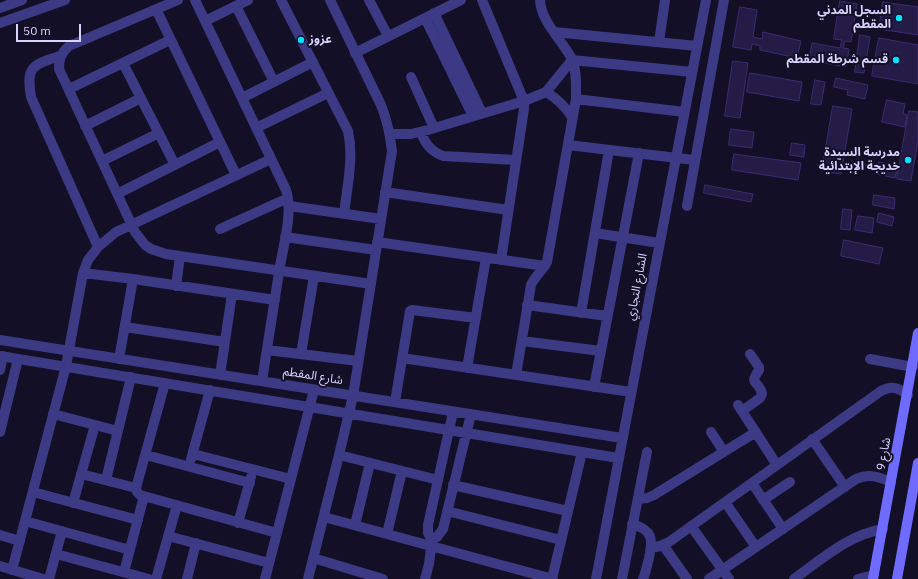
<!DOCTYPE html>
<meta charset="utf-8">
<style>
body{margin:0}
#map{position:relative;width:918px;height:579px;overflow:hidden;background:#130f26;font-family:"IBM Plex Sans",sans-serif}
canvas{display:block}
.scale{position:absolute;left:16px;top:24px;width:65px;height:18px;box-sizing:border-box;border:2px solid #d9d4ff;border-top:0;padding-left:5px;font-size:12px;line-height:14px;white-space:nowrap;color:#d9d4ff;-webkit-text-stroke:3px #130f26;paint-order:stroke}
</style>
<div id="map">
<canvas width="918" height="579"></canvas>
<div class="scale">50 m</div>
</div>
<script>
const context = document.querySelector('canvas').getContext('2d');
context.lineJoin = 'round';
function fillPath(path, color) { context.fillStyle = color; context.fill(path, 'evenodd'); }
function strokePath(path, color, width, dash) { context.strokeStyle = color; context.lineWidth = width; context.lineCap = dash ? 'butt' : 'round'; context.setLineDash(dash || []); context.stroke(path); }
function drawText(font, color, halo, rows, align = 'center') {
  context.font = font + ' "IBM Plex Sans","Noto Sans Arabic",sans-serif'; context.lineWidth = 4; context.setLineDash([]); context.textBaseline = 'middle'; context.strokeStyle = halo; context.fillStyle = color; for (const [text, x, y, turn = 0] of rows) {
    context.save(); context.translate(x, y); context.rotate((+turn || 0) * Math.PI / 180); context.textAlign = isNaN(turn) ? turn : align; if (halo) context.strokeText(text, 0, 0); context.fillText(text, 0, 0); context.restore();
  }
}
const building = new Path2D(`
 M840 1 857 4 851 42 845 41 843 48 849 49 846 67 809 60 812 43 840 48 842 40 834 39Z
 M883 2 918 7V35L879 29Z
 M740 7 757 10 753 37 762 39 763 32 801 41 797 58 760 50V46L752 44 751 50 733 47Z
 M860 35 870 37 864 73 855 72Z
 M879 38 918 45V84L872 76Z
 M733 61 748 63 740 118 725 116Z
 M750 73 802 82 799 101 747 92Z
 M836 78 868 85 865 99 847 95 848 90 834 87Z
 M815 80 825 82 821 105 811 104Z
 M887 100 905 104 903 114 907 115 905 127 882 122Z
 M833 106 852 109 841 174 822 171Z
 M909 111 918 112V140L911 181 897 179Z
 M731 129 754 132 752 148 729 145Z
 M792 143 805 145 804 157 790 155Z
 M734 154 801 163 798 180 732 170Z
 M879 162 898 166 895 178 876 174Z
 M705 185 753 194 751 202 704 193Z
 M874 195 895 198 894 209 873 205Z
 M843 209 852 210 850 230 841 229Z
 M879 213 894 217 892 226 877 222Z
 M858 216 874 218 872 233 855 230Z
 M844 240 883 248 879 264 841 256Z`);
const minor = new Path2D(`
 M178 0 69 46C61 53 59 59 59 69L135 232 145 245 151 249 166 254 371 284
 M195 0 286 190C293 212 284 243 280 266 274 305 268 343 262 381
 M281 0 348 131C354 158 347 187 344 214
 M369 0 388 36
 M482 0 524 101V109L501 260
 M236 6 274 82
 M156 9 236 175
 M434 13 482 113
 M425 18 473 116
 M205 21 248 0
 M554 32 697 46
 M659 42 665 0
 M355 53 461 0
 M60 56C32 65 26 66 31 97L98 247
 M123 63 175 165
 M411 77 434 128
 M69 89 170 40
 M546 92C558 99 565 106 572 117
 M242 98 313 62
 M576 99 684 112
 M85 126 141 98
 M256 128 328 93
 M421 132C425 144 431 151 443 156L516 160
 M390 134H411L428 130 524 101 546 92 572 60 692 72
 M568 145 694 160
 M102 161 159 133
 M385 192 508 210
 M117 194 220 142
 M289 206 381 219
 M687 206 724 0
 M220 229 288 198
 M595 233 659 243
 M285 237 376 250
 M377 242 545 266
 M83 273 133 279 275 300
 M176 286 180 256
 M527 305 607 316
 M581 313 609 150
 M125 327 225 342
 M0 340 622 438
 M522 341 601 351
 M267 350 358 361
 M301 354 314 276
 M0 356 618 458
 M402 358 631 392
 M119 359 133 279
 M870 359 913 367
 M467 368 486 258
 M0 370 3 356
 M220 375 232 294
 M516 375 531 285C535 276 543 270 547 262L576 99C576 86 577 71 572 59 562 40 541 22 540 0
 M165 383 136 488 137 492 140 495 277 533
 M594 387 639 153
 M395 402 410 311 412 310 476 318
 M738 405 777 465
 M742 411 760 398 762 394C759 379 748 386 759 370V367L750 354
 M53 414 118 431
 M0 432 18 359
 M711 432 724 452
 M812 439 845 487
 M193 454 291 479
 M146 455 250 483
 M339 455 438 480
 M191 459 210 390
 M81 474 136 488
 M106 480 131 377
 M752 483 783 529
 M453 485 568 511
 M33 492 138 520
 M638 499 647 498 654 495 756 432
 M763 500 790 482
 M725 502 756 547
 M73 503 95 425
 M447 511 561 540
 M324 517 553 579
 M25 521 130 550
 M238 523 251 477
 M632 524C653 530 653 539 649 558 647 565 646 572 643 579
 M355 525 370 463
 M691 526 729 579
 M387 534 402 471
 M0 535 20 541
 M168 536 269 563
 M432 540 437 537 443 529 471 414
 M432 540 428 533V525L453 412
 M663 545 687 579
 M651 548 660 546 669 542 881 391C892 385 899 388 908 395
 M56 554 149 579
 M313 558 383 579
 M0 566 43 579
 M12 570 66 366 83 273 88 260 98 247 116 232 271 159
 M124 572 144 496
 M49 579 62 531
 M156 579 177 505
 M187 579 196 543
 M265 579 314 390
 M308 579 339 455 353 396 392 151C390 134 387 120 381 105L330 0
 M425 579 429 564 432 540
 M552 579 582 452
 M596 579 706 0
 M622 579 647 452
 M709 579 856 479C869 473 879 477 891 482
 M794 579C822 559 848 535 883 529
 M858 579 874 575`);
const tertiary = new Path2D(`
 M0 8 22 0
 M0 23 65 0`);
const secondary = new Path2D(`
 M873 579 918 333
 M897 579 918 463`);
const markers = [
 [899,18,4,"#00e5ff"],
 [301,40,4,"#00e5ff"],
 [896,60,4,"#00e5ff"],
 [908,160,4,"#00e5ff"]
];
const poiNames = [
 ["السجل المدني",891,11],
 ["المقطم",891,25],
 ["عزوز",309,40,"left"],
 ["قسم شرطة المقطم",888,60],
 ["مدرسة السيدة",900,153],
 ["خديجة الإبتدائية",900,167]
];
const streetNames = [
 ["الشارع التجاري",637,287,-79],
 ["شارع المقطم",313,376,9],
 ["شارع 9",884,454,-80]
];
fillPath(building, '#241b47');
strokePath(building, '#3b2d73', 1);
strokePath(minor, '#3d3a85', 10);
strokePath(tertiary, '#3d3a85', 10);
strokePath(secondary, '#6f6bff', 10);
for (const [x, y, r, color] of markers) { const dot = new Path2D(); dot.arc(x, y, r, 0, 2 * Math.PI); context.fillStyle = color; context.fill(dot); strokePath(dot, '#130f26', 1.5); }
drawText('bold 12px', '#d9d4ff', '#130f26', poiNames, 'right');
drawText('12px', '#d9d4ff', '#130f26', streetNames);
</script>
